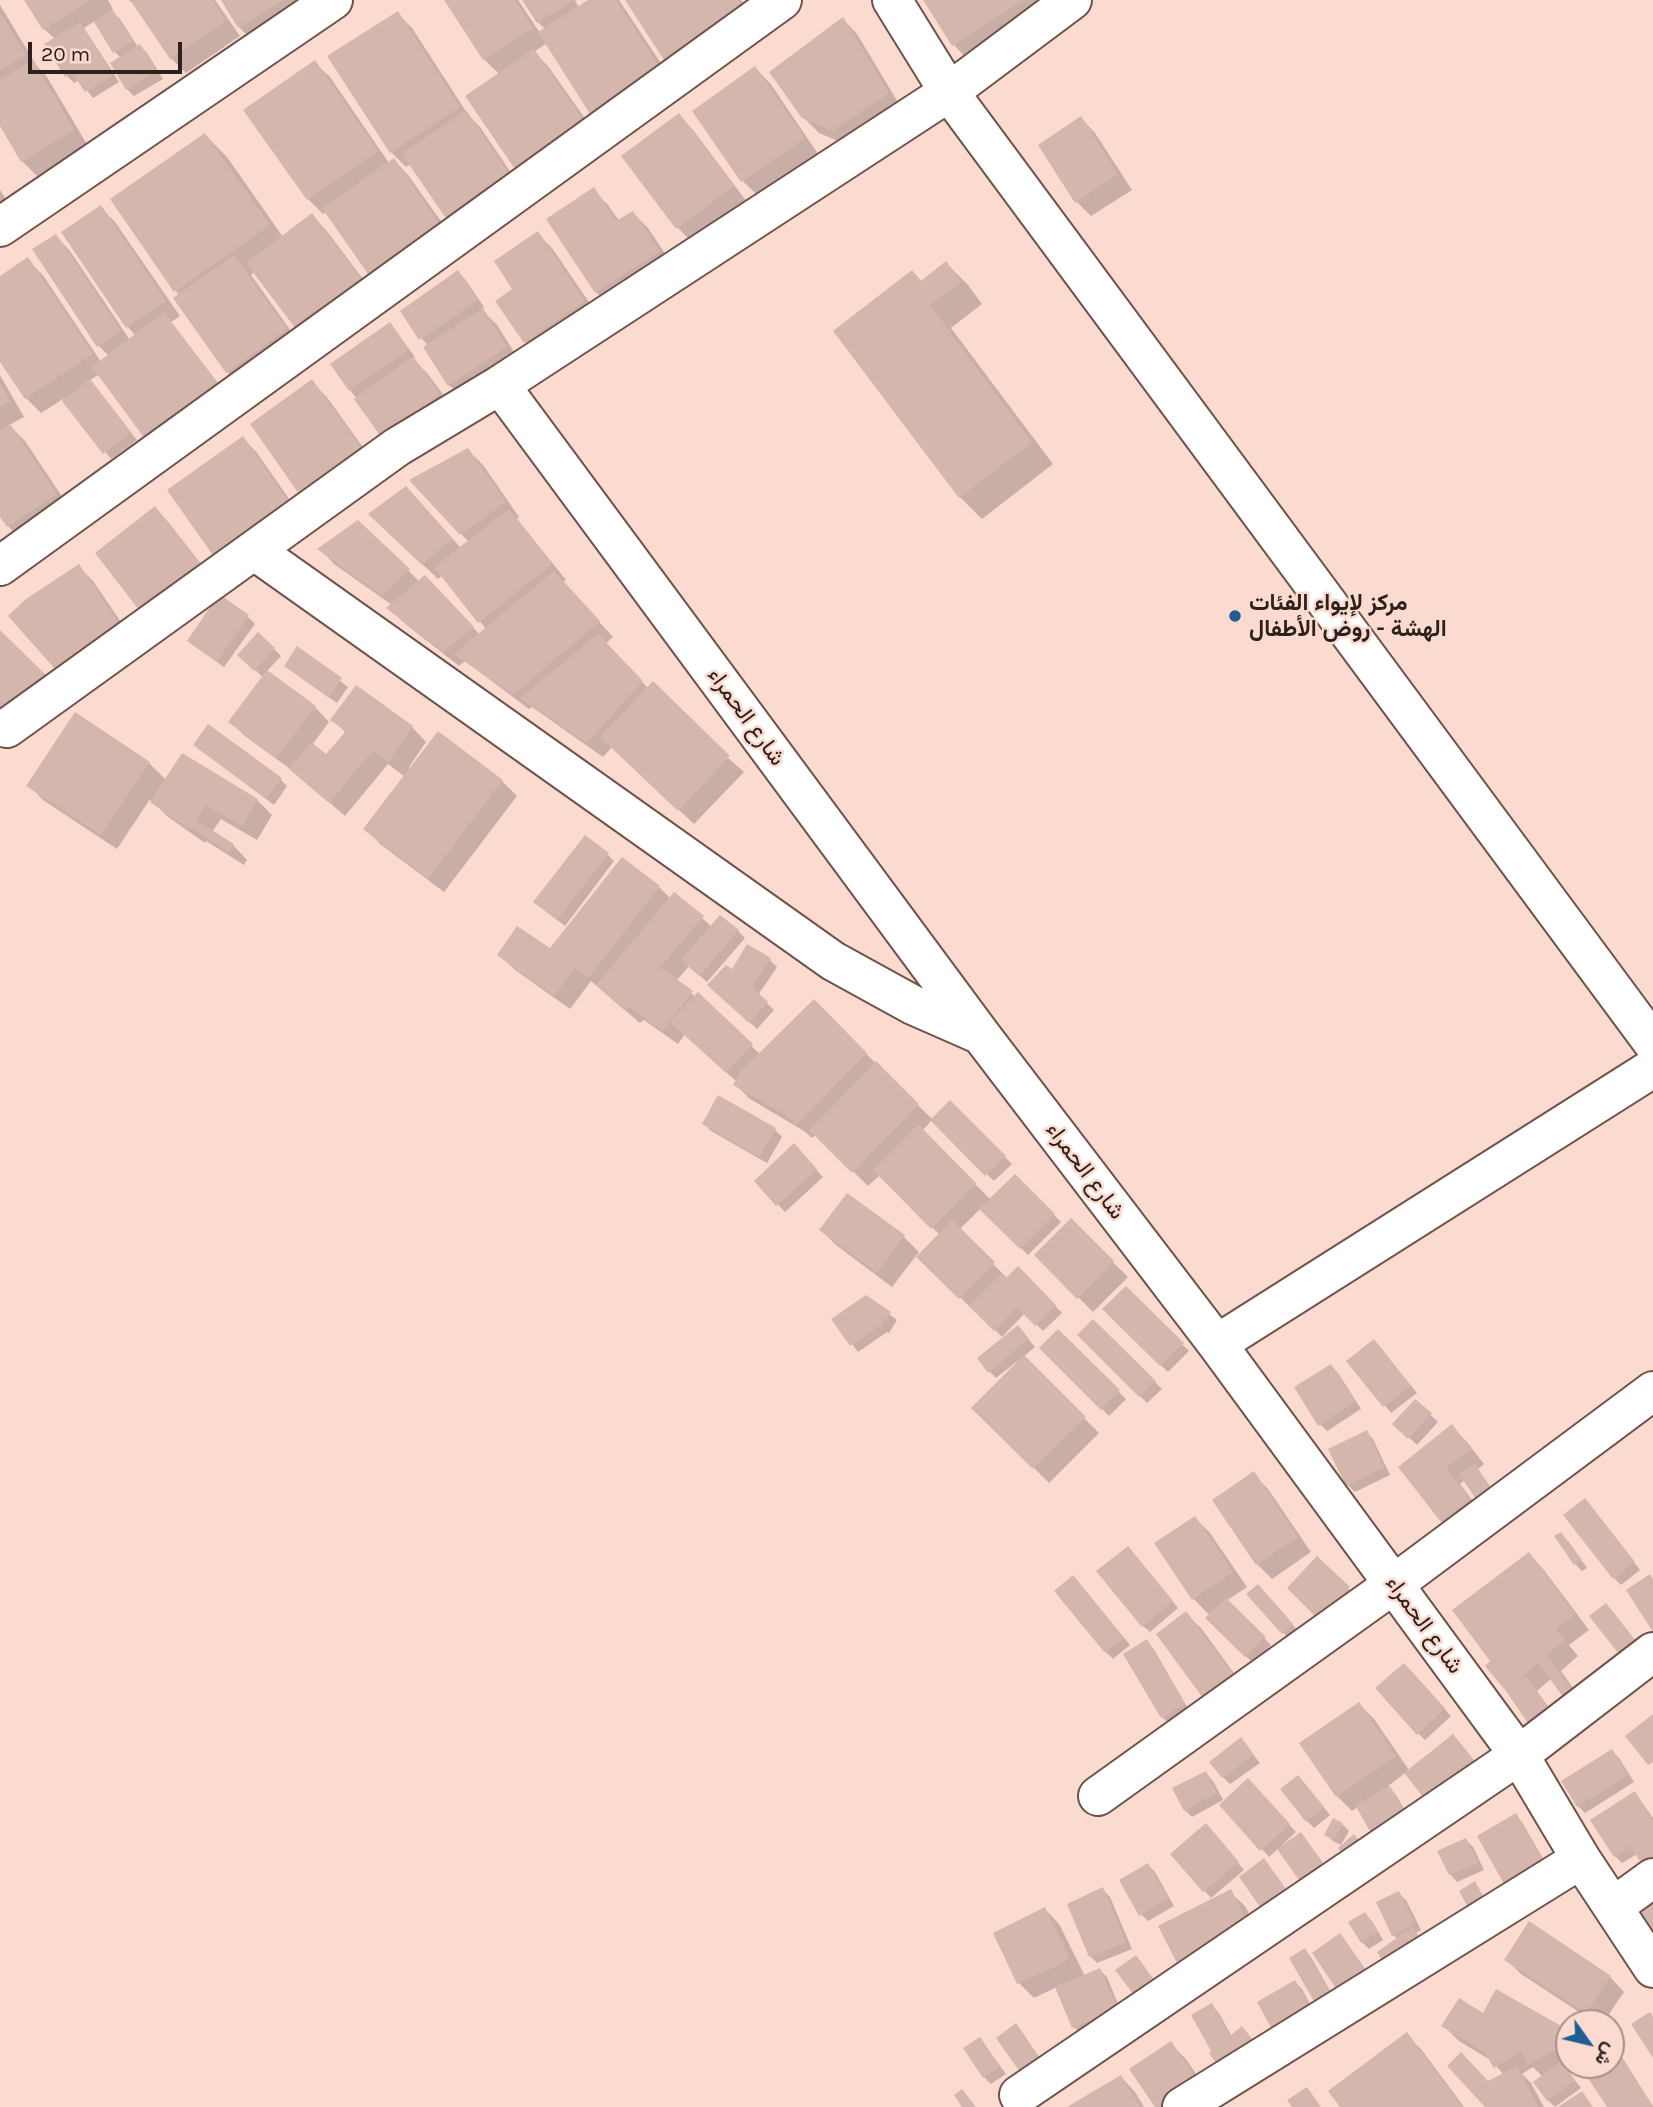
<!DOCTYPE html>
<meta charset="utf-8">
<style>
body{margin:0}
#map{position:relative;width:1653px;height:2107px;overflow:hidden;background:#fbdad0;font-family:Karla,Vazirmatn,sans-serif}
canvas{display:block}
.north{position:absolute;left:1555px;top:2009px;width:70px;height:70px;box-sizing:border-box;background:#fbdad0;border:2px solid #a99088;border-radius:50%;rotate:124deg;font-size:19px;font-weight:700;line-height:28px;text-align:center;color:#2d211d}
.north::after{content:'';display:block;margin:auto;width:24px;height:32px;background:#1d5d93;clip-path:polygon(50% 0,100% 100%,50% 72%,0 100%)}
.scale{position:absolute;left:28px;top:42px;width:154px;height:32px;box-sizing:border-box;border:4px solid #2d211d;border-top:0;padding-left:9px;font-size:21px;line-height:24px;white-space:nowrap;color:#2d211d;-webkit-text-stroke:5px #fbdad0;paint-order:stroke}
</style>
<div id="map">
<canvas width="1653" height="2107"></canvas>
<div class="north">ش</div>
<div class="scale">20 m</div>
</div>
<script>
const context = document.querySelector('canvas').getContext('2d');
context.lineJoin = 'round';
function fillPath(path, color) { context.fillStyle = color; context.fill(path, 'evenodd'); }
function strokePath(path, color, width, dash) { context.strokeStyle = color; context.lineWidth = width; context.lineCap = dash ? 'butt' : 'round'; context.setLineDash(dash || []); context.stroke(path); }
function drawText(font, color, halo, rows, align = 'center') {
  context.font = font + ' Karla,Vazirmatn,sans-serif'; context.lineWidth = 5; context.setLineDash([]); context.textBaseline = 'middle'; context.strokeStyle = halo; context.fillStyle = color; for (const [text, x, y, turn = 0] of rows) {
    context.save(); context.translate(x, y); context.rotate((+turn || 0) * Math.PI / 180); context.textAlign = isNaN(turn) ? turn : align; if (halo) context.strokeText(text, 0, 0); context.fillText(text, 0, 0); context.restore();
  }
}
const shadow = new Path2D(`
 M26 0H108L113 9 111 11 120 19 138 47 140 46 147 53 163 79 134 96 127 89 121 58 115 52 95 21 84 28 119 82 93 98 79 80 74 83 67 76 55 39 44 29Z
 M129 0H215L240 36 186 73 171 58 133 0 130 2Z
 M223 0H317L254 42 239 27Z
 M446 0H518L540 33 545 29 538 22 524 0H575L579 8 590 0H619L674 83 606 127 592 113 547 43 534 52 548 66 598 137 531 183 516 168 499 74 484 59Z
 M627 0H741L756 23 681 73 666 59Z
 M925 0H1036L1043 12 968 60 954 45Z
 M0 5 37 66 47 77 88 146 37 176 22 161 0 123Z
 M397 13 412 28 469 116 480 127 522 189 461 231 446 216 411 164 406 167 391 152Z
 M843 19 857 34 902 109 848 145 819 133 803 117Z
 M315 63 330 77 389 163 394 160 408 175 453 238 384 288 369 273 326 212 323 214 308 199Z
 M755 68 770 83 818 154 758 196 743 181 694 111Z
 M679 115 693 130 747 202 692 242 678 228Z
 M1081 118 1095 133 1132 190 1091 216 1076 201Z
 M205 135 227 157 283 237 311 215 326 230 378 299 255 272 251 275 301 345 242 387 227 372 176 291Z
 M0 190 11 207 0 214Z
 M593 190 608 205 619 221 633 213 648 228 674 267 611 307 596 292 548 219Z
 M100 207 115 222 180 316 171 322 234 404 99 374 89 381 137 440 111 459 63 399 41 413 26 398 0 359V278L27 260 42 274 101 362 109 356 99 346 56 236 70 251 130 340 136 336 128 327 63 233Z
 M537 233 552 248 599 317 540 357 526 342 497 301 514 289Z
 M946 263 968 285 982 304 951 328 1053 464 982 519 960 497 922 282Z
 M458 272 465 279 484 307 481 309 497 325 521 363 464 399 449 385 428 345 421 338Z
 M390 324 415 357 412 358 427 373 454 409 397 451 350 390Z
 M0 375 24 417 9 425 25 441 71 510 23 541 8 526 0 513Z
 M312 382 326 396 380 471 252 425Z
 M243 438 257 453 306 523 218 560Z
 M468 450 483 465 519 517 517 519 566 580 563 582 613 637 605 644 648 688 744 772 694 824 612 747 603 757 532 707 529 709 465 661 459 666 403 622 389 608 392 605 334 564 320 549 358 522 420 582 440 592 480 635 486 629 443 575 438 579 370 514 421 504 461 548 469 542 412 481Z
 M155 508 169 523 216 583 98 554Z
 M78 566 93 581 140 650 57 668Z
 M248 617 255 624 224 667 196 647Z
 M274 649 281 656 267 671 315 707 329 722 312 745 326 757 346 733 333 720 412 727 426 742 409 767 412 769 502 781 517 796 444 892 380 844 366 829 405 777 388 764 345 816 293 771 245 736 230 722 264 678 246 662Z
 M298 649 348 687 337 703 294 672Z
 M195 745 280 779 287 786 274 805Z
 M149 763 166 780 257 800 272 815 257 840 221 819 212 832 233 845 247 860 244 865 206 841 205 843 167 816 150 799 117 849 43 800 29 785Z
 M607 854 614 861 565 926 543 909Z
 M659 887 671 899 675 894 712 927 738 931 745 938 707 982 689 966 676 981 696 997 698 995 761 1055 814 1002 933 1120 950 1102 1012 1164 994 1181 932 1120 922 1131 991 1200 1015 1176 1061 1222 1028 1255 981 1208 959 1230 1008 1279 1018 1269 1062 1313 1043 1331 1025 1313 1002 1337 976 1310 975 1312 919 1257 940 1235 880 1175 868 1186 816 1134 812 1138 804 1131 750 1099 735 1084 737 1082 685 1034 678 1044 644 1020 640 1023 591 981 570 1009 514 969 499 954 551 951Z
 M770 960 777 967 758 995 774 1010 757 1029 717 992 732 972Z
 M704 1124 775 1130 782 1137 767 1163 711 1131Z
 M801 1153 823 1177 785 1212 756 1181Z
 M847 1195 904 1237 919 1252 892 1287 836 1245 821 1230Z
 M1071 1221 1128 1277 1093 1312 1036 1255Z
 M1126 1288 1189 1351 1168 1372 1104 1309Z
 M866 1297 897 1320 889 1333 887 1332 858 1352 834 1320Z
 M1093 1321 1162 1389 1147 1403 1079 1335Z
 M1058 1331 1126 1399 1109 1416 1042 1348Z
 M1025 1335 1035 1347 1023 1357 1099 1433 1049 1483 974 1408 1018 1364 1016 1362 996 1378 989 1371Z
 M1381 1349 1417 1393 1391 1413 1349 1362Z
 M1331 1366 1338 1373 1361 1409 1327 1431 1320 1424Z
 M1416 1401 1438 1422 1417 1445 1395 1424Z
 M1452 1427 1467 1442 1484 1464 1478 1469 1501 1502 1465 1480 1460 1484 1483 1514 1457 1535 1442 1521 1401 1467Z
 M1366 1432 1373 1439 1390 1475 1355 1492 1348 1485Z
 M1253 1474 1268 1489 1311 1552 1272 1579 1257 1564Z
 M1591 1508 1640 1570 1621 1585 1614 1578Z
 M1195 1518 1210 1533 1247 1587 1226 1601 1271 1645 1253 1663 1207 1618 1210 1616 1194 1599 1156 1544Z
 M1556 1537 1568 1541 1587 1568 1582 1571 1575 1564Z
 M1529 1554 1543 1569 1589 1630 1569 1645 1578 1656 1561 1671 1590 1712 1552 1678 1537 1691 1557 1719 1532 1725 1493 1661Z
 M1135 1555 1178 1608 1150 1632 1143 1626Z
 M1317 1559 1356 1596 1328 1625Z
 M1080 1584 1130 1645 1113 1659 1106 1652Z
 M1265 1593 1299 1632 1290 1640 1248 1594Z
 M1186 1614 1201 1628 1247 1691 1219 1712Z
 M1146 1641 1153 1648 1190 1712 1169 1724 1162 1717Z
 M1411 1672 1451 1716 1425 1740 1418 1733Z
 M1359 1704 1374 1719 1409 1770 1388 1786 1396 1795 1415 1828 1358 1807 1352 1811 1337 1796 1301 1743Z
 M1241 1740 1260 1763 1230 1784 1223 1777Z
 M1612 1751 1619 1758 1634 1782 1585 1813 1578 1806Z
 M1206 1773 1213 1781 1223 1800 1192 1817 1185 1810Z
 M1305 1784 1330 1815 1314 1828 1307 1821Z
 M1255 1788 1296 1832 1282 1845 1283 1847 1301 1834 1334 1878 1279 1848 1269 1857 1222 1805Z
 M1635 1793 1653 1818V1876L1637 1854 1622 1863 1615 1856Z
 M1515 1815 1522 1822 1553 1876 1517 1897Z
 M1342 1824 1349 1831 1341 1845 1333 1841 1326 1834Z
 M1213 1832 1244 1870 1211 1898 1172 1854Z
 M1466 1840 1473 1847 1484 1870 1457 1882 1450 1874 1440 1852Z
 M1148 1865 1155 1872 1174 1906 1148 1921 1141 1914Z
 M1103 1890 1110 1897 1132 1949 1097 1963 1090 1956Z
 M1230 1892 1245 1906 1263 1941 1193 1977 1179 1962Z
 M1398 1893 1406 1900 1421 1930 1416 1933 1431 1953 1398 1939 1393 1935Z
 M1045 1909 1059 1924 1085 1976 1100 1970 1107 1977 1123 2016 1081 2034 1074 2027 1057 1987 1034 1998 1019 1983 995 1933Z
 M1365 1914 1372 1921 1383 1940 1369 1949 1362 1942Z
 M1304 1950 1311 1957 1343 2014 1330 2021Z
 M1506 1959 1610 1977 1624 1992 1603 2023H1596L1521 1974Z
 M1295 1982 1302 1989 1323 2028 1288 2048Z
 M1212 2006 1219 2013 1232 2037 1235 2082Z
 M1484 2015 1561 2029 1569 2036V2065L1564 2067 1581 2088 1555 2107 1548 2100 1543 2077 1533 2067 1522 2074 1531 2083 1544 2107H1488L1489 2083 1504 2075 1492 2061 1459 2041 1444 2026Z
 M1406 2035 1421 2049 1464 2107H1342Z
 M980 2039 1006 2074 991 2084 984 2077Z
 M1170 2043 1185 2058 1218 2105 1158 2107Z
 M1615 2050 1622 2057 1653 2107H1609L1592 2065H1611V2052Z
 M1121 2077 1135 2092 1144 2107H1072Z`);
const building = new Path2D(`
 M24 0H90L43 30Z
 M130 0H212L226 21 170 59Z
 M221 0H284L238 28Z
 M444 0H515L533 28 483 60Z
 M522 0H571L572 2 537 23Z
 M588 0H616L660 68 590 114 538 32Z
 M625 0H738L743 8 664 60Z
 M923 0H1024L952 46Z
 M113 10 133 41 113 53 94 22Z
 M398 11 460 107 390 153 327 56Z
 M0 12 26 55 0 71Z
 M843 17 889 93 832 131 802 118 769 72Z
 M80 22 113 75 85 92 72 73 65 77 44 44Z
 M140 44 157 71 126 90 110 63Z
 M534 49 584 121 515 169 465 96Z
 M33 60 74 130 21 162 0 126V80Z
 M315 60 378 151 307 200 243 110Z
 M755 66 805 138 741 182 692 111Z
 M466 110 509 174 445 217 402 154Z
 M679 113 734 186 676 229 621 156Z
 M1081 116 1118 174 1075 203 1038 145Z
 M205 133 270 225 174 292 110 199Z
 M394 158 439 223 368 274 322 208Z
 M594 187 616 221 633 211 660 251 595 293 546 219Z
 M101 205 166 301 126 328 61 232Z
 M312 213 365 284 299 333 246 263Z
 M538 231 585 301 524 343 495 301 512 289 494 261Z
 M56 234 121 331 97 347 32 249Z
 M234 255 287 329 226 373 173 298Z
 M28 257 93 354 25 399 0 362V276Z
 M946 261 961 282 930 305 1032 442 959 498 833 331 912 270 921 281Z
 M458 270 478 300 419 340 400 311Z
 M483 308 507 347 448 386 423 347Z
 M164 312 221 388 148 443 92 367Z
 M390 322 409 349 349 391 330 364Z
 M413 356 440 394 381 437 354 399Z
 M90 379 131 432 103 454 62 401Z
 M312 379 367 456 304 501 250 424Z
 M0 383 10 401 0 407Z
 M10 424 57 494 7 527 0 517V431Z
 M243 436 293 508 217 561 167 490Z
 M468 448 506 502 460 535 409 480Z
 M406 486 453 539 422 565 368 514Z
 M155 506 203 567 143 615 95 553Z
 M509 509 552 564 478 623 434 567Z
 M358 520 410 569 382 596 317 549Z
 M79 564 126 634 70 672 64 662 56 670 8 616 26 599Z
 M554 571 600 621 513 695 454 654Z
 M425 575 474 627 443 652 386 608Z
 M219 594 249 615 217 662 187 641Z
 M0 630 46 675 0 721Z
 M258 632 275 648 254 671 237 655Z
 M598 634 643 681 587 743 520 698Z
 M297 646 342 678 329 698 284 666Z
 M267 670 316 706 276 758 228 722Z
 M653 681 730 756 678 811 600 737Z
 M356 685 413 726 388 762 373 750 329 803 289 769 311 742 326 754 346 731 330 720Z
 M75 712 150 762 101 835 26 786Z
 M208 724 282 778 266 799 193 745Z
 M438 731 503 780 428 879 363 829Z
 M182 753 258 799 242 826 206 805 196 820 234 844 229 852 191 828 189 829 150 802Z
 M585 835 609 853 557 920 533 902Z
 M622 857 660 886 588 978 575 968 554 996 497 955 517 926 550 948Z
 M674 892 704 916 660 967 693 991 662 1031 628 1006 624 1010 596 985Z
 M720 915 739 930 699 976 681 960Z
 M747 944 771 958 752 987 768 1002 749 1023 707 985 726 965 732 969Z
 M698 992 753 1044 726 1073 670 1022Z
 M814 999 867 1053 796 1125 787 1116 733 1085 740 1072Z
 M876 1061 919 1104 852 1173 809 1130Z
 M718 1095 776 1128 759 1157 702 1124Z
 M950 1100 1006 1156 985 1176 930 1120Z
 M918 1124 976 1183 931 1229 873 1170Z
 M794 1143 817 1169 776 1206 754 1181Z
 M1015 1174 1055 1214 1020 1249 979 1209Z
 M847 1193 905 1235 877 1273 819 1230Z
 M1071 1218 1114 1261 1077 1299 1034 1255Z
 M952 1220 995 1262 959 1299 916 1257Z
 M1018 1266 1056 1305 1035 1326 1017 1307 994 1331 969 1306 1001 1274 1006 1278Z
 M1126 1286 1184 1343 1160 1366 1102 1309Z
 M866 1295 891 1312 881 1327 879 1326 850 1346 831 1319Z
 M1093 1319 1156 1381 1139 1397 1077 1335Z
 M1018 1325 1029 1339 988 1373 977 1358Z
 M1058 1329 1120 1390 1101 1410 1039 1348Z
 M1374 1339 1411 1386 1383 1407 1346 1361Z
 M1024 1355 1086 1417 1033 1469 971 1408Z
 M1331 1364 1355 1401 1318 1426 1294 1387Z
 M1415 1399 1432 1413 1408 1439 1392 1424Z
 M1452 1424 1471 1449 1446 1468 1470 1499 1441 1522 1398 1467Z
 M1367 1430 1384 1467 1346 1486 1328 1449Z
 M1475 1464 1495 1495 1480 1505 1459 1474Z
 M1254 1471 1298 1537 1256 1565 1212 1500Z
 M1585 1498 1635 1562 1613 1579 1563 1515Z
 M1195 1516 1233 1572 1192 1600 1154 1543Z
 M1561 1532 1582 1560 1574 1565 1554 1536Z
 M1128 1546 1173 1601 1142 1627 1096 1571Z
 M1529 1552 1575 1614 1556 1629 1565 1640 1547 1655 1576 1696 1567 1702 1538 1663 1510 1688 1526 1676 1551 1711 1530 1726 1506 1691 1485 1666 1490 1661 1452 1610Z
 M1317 1556 1350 1587 1319 1620 1287 1588Z
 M1650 1574 1653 1579V1632L1626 1590Z
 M1073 1575 1124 1638 1105 1653 1054 1591Z
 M1258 1584 1293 1624 1282 1634 1246 1594Z
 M1226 1598 1266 1637 1245 1657 1205 1618Z
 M1606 1603 1636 1641 1619 1654 1589 1616Z
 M1186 1611 1234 1675 1203 1698 1156 1634Z
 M1147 1639 1185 1704 1161 1718 1123 1654Z
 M1404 1663 1445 1708 1417 1735 1375 1688Z
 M1359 1702 1396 1756 1336 1797 1299 1743Z
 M1653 1714V1762L1648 1765 1625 1736Z
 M1453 1734 1478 1765 1428 1803 1404 1773Z
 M1241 1737 1254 1755 1222 1778 1209 1762Z
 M1612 1749 1628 1775 1577 1807 1561 1781Z
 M1206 1771 1217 1793 1184 1811 1172 1788Z
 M1298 1775 1324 1807 1306 1822 1280 1789Z
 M1248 1778 1290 1824 1260 1851 1219 1805Z
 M1390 1786 1409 1821 1375 1840 1355 1805Z
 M1635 1791 1653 1821V1876L1651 1877 1631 1848 1646 1837 1614 1857 1590 1820Z
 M1516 1813 1548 1869 1508 1891 1477 1836Z
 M1333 1818 1343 1823 1334 1840 1324 1835Z
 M1206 1823 1239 1862 1203 1892 1170 1854Z
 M1301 1832 1328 1870 1304 1887 1277 1849Z
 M1354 1834 1364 1847 1349 1860 1338 1848Z
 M1466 1838 1478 1863 1449 1875 1437 1851Z
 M1264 1858 1291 1896 1265 1914 1239 1877Z
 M1148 1863 1169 1898 1139 1916 1119 1880Z
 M1475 1881 1490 1909 1474 1918 1459 1891Z
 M1103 1887 1126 1942 1089 1957 1067 1904Z
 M1231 1889 1249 1926 1177 1963 1158 1926Z
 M1399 1891 1415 1923 1392 1936 1376 1902Z
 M1653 1896V1944L1630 1914Z
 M1045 1907 1070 1959 1017 1984 993 1933Z
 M1365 1912 1378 1932 1361 1943 1348 1922Z
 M1529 1921 1611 1976 1586 2013 1504 1960Z
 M1412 1927 1425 1945 1389 1971 1377 1952Z
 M1340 1933 1373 1980 1344 2000 1312 1953Z
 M1305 1948 1337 2006 1322 2015 1289 1958Z
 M1136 1955 1160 1988 1140 2003 1115 1970Z
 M1100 1968 1118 2009 1072 2028 1055 1987Z
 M1295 1980 1317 2020 1279 2042 1257 2002Z
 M1496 1989 1563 2027 1569 2042 1528 2065 1521 2051 1494 2068 1484 2052 1441 2026 1459 1998 1483 2013Z
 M1212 2003 1230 2036 1242 2026 1260 2049 1219 2067 1209 2053 1211 2051 1191 2015Z
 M1650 2012 1653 2017V2058L1631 2024Z
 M1016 2023 1042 2061 1022 2075 996 2038Z
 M1407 2032 1462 2107H1340L1328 2091Z
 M980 2037 1000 2066 983 2078 963 2048Z
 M1171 2041 1204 2090 1178 2107H1155L1129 2069Z
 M1615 2047 1653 2106V2107H1607L1582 2069 1589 2065H1611V2050Z
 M1461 2052 1488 2081 1517 2066 1538 2107H1485L1447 2066Z
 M1561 2061 1575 2080 1547 2101 1533 2082Z
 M1121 2075 1140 2107H1067Z
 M1307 2087 1321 2107H1292L1287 2100Z
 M962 2089 976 2107H962L954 2095Z
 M1582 2091 1593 2107H1558Z`);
const minor = new Path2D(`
 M892 0 949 92 1653 1043
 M0 227 333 0
 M500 385 981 1035 1217 1344 1519 1755 1581 1859 1653 1968
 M255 551 833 961 913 1005 979 1034
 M0 566 782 0
 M7 728 397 447 500 385 949 92 1072 0
 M1217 1344 1653 1068
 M1098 1796 1394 1584 1653 1391
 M1613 1907 1653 1878
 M1019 2095 1519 1755 1653 1652
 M1182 2107 1581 1859`);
const markers = [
 [1235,616,7,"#1d5d93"]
];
const poiNames = [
 ["مركز لإيواء الفئات",1249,603],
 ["الهشة - روض الأطفال",1249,629]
];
const streetNames = [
 ["شارع الحمراء",746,717,54],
 ["شارع الحمراء",1085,1171,53],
 ["شارع الحمراء",1424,1625,54]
];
fillPath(shadow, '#0003');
fillPath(building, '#d5b6ac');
strokePath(minor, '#6f534b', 42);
strokePath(minor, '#fff', 38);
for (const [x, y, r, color] of markers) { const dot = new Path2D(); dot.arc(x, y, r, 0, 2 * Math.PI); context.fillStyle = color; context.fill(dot); strokePath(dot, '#fbdad0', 2.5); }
drawText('bold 23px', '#2d211d', '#fbdad0', poiNames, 'left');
drawText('23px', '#2d211d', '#fbdad0', streetNames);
</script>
